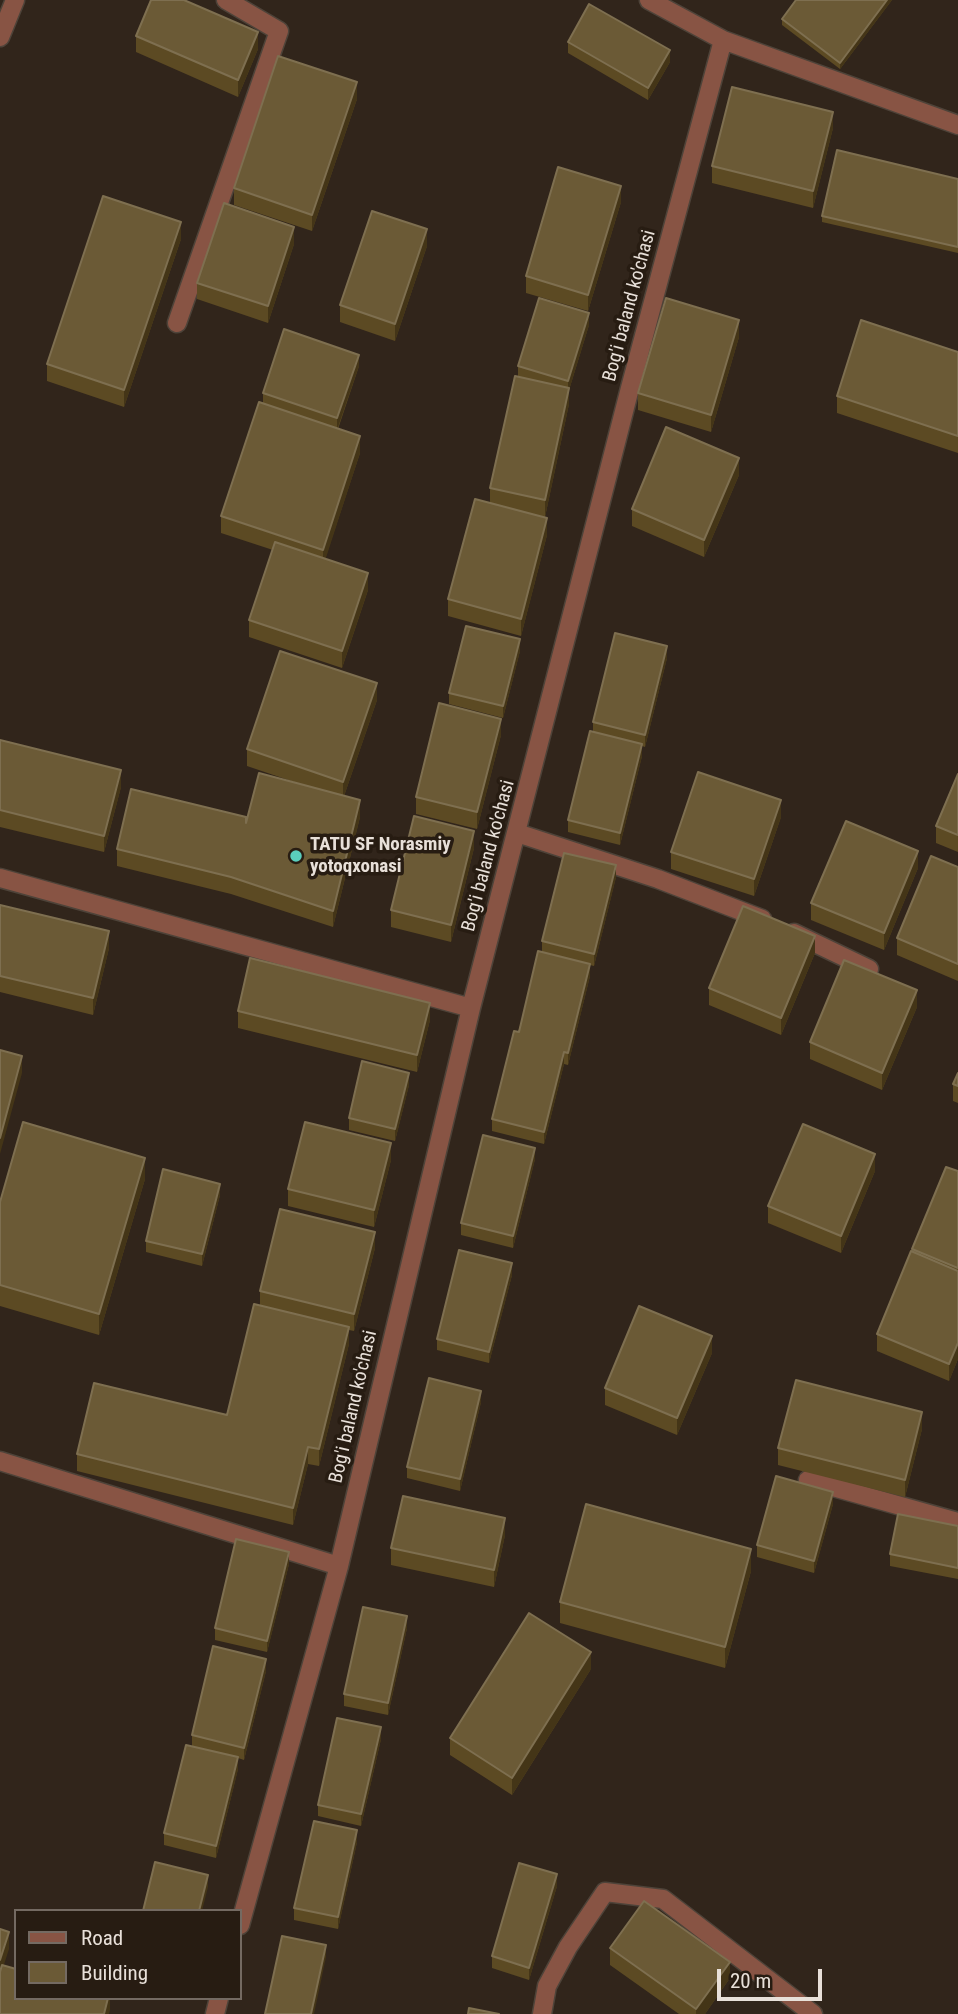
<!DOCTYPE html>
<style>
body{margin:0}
#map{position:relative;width:958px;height:2014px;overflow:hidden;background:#31251b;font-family:"Roboto Condensed",sans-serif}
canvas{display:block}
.legend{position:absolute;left:14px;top:1909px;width:228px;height:91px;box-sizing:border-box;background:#271c12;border:2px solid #746a62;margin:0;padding:9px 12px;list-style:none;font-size:21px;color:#e8e0d9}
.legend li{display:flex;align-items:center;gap:14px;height:35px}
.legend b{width:35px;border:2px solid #746a62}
.scale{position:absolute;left:717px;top:1969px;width:105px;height:32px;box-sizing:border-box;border:4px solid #e8e0d9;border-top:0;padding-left:9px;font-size:21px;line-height:24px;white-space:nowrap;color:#e8e0d9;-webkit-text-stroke:5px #271c12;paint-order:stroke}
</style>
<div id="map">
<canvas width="958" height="2014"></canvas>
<ul class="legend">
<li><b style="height:9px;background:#885444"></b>Road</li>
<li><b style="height:19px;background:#6b5a36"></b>Building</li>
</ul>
<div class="scale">20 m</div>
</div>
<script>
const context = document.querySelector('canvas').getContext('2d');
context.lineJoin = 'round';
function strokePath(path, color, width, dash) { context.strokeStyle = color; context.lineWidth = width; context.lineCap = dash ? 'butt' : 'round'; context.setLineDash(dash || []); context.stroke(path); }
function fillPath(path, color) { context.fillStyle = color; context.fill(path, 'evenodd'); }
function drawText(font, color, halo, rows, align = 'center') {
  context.font = font + ' "Roboto Condensed",sans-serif'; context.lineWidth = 7; context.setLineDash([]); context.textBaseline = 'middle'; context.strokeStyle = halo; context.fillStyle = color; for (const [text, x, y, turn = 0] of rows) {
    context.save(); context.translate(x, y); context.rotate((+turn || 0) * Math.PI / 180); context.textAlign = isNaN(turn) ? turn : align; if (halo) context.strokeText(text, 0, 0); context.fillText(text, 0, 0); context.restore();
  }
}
const lane = new Path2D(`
 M0 37 15 0`);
const street = new Path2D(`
 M649 0 723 40 958 125
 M177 323 279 31 226 0
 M517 833 658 879 762 919
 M0 878 471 1008
 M794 933 869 969
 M0 1461 339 1566
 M808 1480 958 1522
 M240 1925 339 1566 471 1008 630 388 723 40
 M215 2014 219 1998
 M542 2014 547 1986 568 1947 605 1892 663 1899 813 2014`);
const wall = new Path2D(`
 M892 0 840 69 782 25V19Z
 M136 36 258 49 238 97 136 52Z
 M568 42 670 62 648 100 568 53Z
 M357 99 312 231 234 205V188Z
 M833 128 813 208 712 183V166Z
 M958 179V253L822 222V216Z
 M621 202 588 311 526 293V276Z
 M181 239 124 407 47 381V364Z
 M294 244 268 323 197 299V283Z
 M427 246 395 341 340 322V305Z
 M589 325 569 390V404L545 517 530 514 547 535 521 636 448 616V599L490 503V488L518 377V366Z
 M739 337 711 432 638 410V393Z
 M958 352V453L837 413V396Z
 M359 366 338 429 360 453 325 559 368 590 342 668 249 637V620L273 550 221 533V516L263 404V393Z
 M739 475 704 557 632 526V509Z
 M520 651 503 718 449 704V693Z
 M667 658 645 747 642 746V756L620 845 568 832V820L593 732V722Z
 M377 700 344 796 360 817 333 927 231 894 117 866V849L246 823 300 784 247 766V749Z
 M501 735 477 829 416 814V797Z
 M0 740 121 787 104 852 0 827Z
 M958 774V852L936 843V826Z
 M781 817 754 896 671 869V852Z
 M474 848 451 942 391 927V910Z
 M958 867V981L897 955V938Z
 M918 868 884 950 811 920V903Z
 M616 877 594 966 590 965V976L568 1065 564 1064 544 1144 492 1131V1119L542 952V941Z
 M0 905 109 948 93 1015 0 992Z
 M815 953 781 1035 709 1005V988Z
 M917 1007 882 1090 810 1059V1042Z
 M238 1011 430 1020 417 1072 238 1028Z
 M958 1073V1103L953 1101V1084Z
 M409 1085 395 1141 349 1130V1118Z
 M535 1159 513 1248 461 1235V1223Z
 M391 1160 374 1227 288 1206V1189Z
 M875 1171 841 1253 768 1223V1206Z
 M958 1171V1359L949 1381 877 1351V1334L912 1251V1249Z
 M145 1179 99 1335 0 1306V1202Z
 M220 1195 202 1266 146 1252V1241Z
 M375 1248 354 1331 349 1330V1344L319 1466 308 1464 293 1525 77 1471V1454L227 1415 260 1305V1291Z
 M512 1275 489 1363 437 1350V1339Z
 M712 1353 677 1435 605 1405V1388Z
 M481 1402 460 1491 407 1478V1467Z
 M922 1429 905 1497 778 1465V1448Z
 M833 1504 814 1573 757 1557V1545Z
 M958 1526V1579L890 1566V1554Z
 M505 1535 494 1587 391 1565V1548Z
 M289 1564 267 1652 215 1640V1628Z
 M751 1571 725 1668 560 1623V1602Z
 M407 1628 388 1715 344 1706V1694Z
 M591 1669 512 1795 450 1755V1738Z
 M266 1671 244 1760 238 1758V1769L216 1858 164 1845V1833L192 1746V1735Z
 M381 1739 361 1826 318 1816V1805Z
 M357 1842 338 1929 294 1920V1908Z
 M557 1886 529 1980 492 1968V1956Z
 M610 1948 730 1978 705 2014H679L610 1965Z`);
const shadedWall = new Path2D(`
 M887 0H892L840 69V63Z
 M258 32V49L238 97V80Z
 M670 50V62L648 100V88Z
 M357 82V99L312 231V215Z
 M833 112V128L813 208V191Z
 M621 186V202L588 311V295Z
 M181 222V239L124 407V390Z
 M294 227V244L268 323V306Z
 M427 229V246L395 341V324Z
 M589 313V325L569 390V404L545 517V500L568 391V381Z
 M739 320V337L711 432V415Z
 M359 355V366L337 430V418Z
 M360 436V453L323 567V550Z
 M739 458V475L704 557V540Z
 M547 518V535L521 636V619Z
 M368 573V590L342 668V651Z
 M520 639V651L503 718V706Z
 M667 646V658L645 747V735Z
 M377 683V700L343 799V782Z
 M501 719V735L477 829V812Z
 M642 744V756L620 845V833Z
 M121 770V787L104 852V836Z
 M360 800V817L333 927V911Z
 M781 800V817L754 896V879Z
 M474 831V848L451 942V925Z
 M918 851V868L884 950V933Z
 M616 865V877L594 966V954Z
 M109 931V948L93 1015V998Z
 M815 936V953L781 1035V1018Z
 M590 964V976L568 1065V1053Z
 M917 990V1007L882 1090V1073Z
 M430 1003V1020L417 1072V1055Z
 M564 1052V1064L544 1144V1132Z
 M22 1056V1073L0 1154V1138Z
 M409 1073V1085L395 1141V1129Z
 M391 1143V1160L374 1227V1210Z
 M535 1148V1159L513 1248V1236Z
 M875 1154V1171L841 1253V1236Z
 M145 1158V1179L99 1335V1314Z
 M220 1184V1195L202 1266V1254Z
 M375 1232V1248L354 1331V1314Z
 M512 1263V1275L489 1363V1352Z
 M349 1327V1344L319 1466V1449Z
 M712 1336V1353L677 1435V1418Z
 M958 1343V1359L949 1381V1364Z
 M481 1391V1402L460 1491V1479Z
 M922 1412V1429L905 1497V1480Z
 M308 1447V1464L293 1525V1508Z
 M833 1492V1504L814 1573V1561Z
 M505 1518V1535L494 1587V1570Z
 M751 1549V1571L725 1668V1647Z
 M289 1552V1564L267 1652V1641Z
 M407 1616V1628L388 1715V1703Z
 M591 1652V1669L512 1795V1778Z
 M266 1659V1671L244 1760V1748Z
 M381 1727V1739L361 1826V1814Z
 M238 1757V1769L216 1858V1846Z
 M357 1830V1842L338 1929V1917Z
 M557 1874V1886L529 1980V1968Z
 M208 1875V1887L202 1911H199Z
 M9 1932V1949L0 1977V1960Z
 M326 1945V1957L314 2014H311Z
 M730 1962V1978L705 2014H696V2009Z
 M108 1998H110V2010L109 2014H104Z`);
const building = new Path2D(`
 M151 0H184L258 32 238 80 136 36Z
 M796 0H887L840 63 782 19Z
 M589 4 670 50 648 88 568 42Z
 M278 56 357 82 312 215 234 188Z
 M732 87 833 112 813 191 712 166Z
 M837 150 958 179V247L822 216Z
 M558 167 621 186 588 295 526 276Z
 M103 196 181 222 124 390 47 364Z
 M224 203 294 227 268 306 197 283Z
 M372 211 427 229 395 324 340 305Z
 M539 298 589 313 568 381 518 366Z
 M666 298 739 320 711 415 638 393Z
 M861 320 958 352V436L837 396Z
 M284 329 359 355 337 418 263 393Z
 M515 376 569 388 545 500 490 488Z
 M259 402 360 436 323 550 221 516Z
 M666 427 739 458 704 540 632 509Z
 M475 499 547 518 521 619 448 599Z
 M275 542 368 573 342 651 249 620Z
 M466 626 520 639 503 706 449 693Z
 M615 633 667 646 645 735 593 722Z
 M280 651 377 683 343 782 247 749Z
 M439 703 501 719 477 812 416 797Z
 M590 731 642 744 620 833 568 820Z
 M0 740 121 770 104 836 0 810Z
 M698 772 781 800 754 879 671 852Z
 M259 773 360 800 333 911 231 877 117 849 131 789 246 817V823Z
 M958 774V835L936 826Z
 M414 816 474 831 451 925 391 910Z
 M846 821 918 851 884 933 811 903Z
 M564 853 616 865 594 954 542 941Z
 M931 856 958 867V964L897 938Z
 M0 905 109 931 93 998 0 976Z
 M743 906 815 936 781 1018 709 988Z
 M538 951 590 964 568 1053 564 1052 544 1132 492 1119 514 1031 519 1032Z
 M250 958 430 1003 417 1055 238 1011Z
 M844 960 917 990 882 1073 810 1042Z
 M0 1050 22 1056 0 1138Z
 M362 1061 409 1073 395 1129 349 1118Z
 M958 1073V1086L953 1084Z
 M23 1122 145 1158 99 1314 0 1285V1202Z
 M305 1122 391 1143 374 1210 288 1189Z
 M803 1124 875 1154 841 1236 768 1206Z
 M483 1135 535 1148 513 1236 461 1223Z
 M946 1167 958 1171V1268L912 1249Z
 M163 1169 220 1184 202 1254 146 1241Z
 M280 1209 375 1232 354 1314 260 1291Z
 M459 1250 512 1263 489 1352 437 1339Z
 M911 1251 958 1271V1343L949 1364 877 1334Z
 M254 1304 349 1327 319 1449 308 1447 293 1508 77 1454 94 1383 227 1415Z
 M639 1306 712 1336 677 1418 605 1388Z
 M429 1378 481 1391 460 1479 407 1467Z
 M796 1380 922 1412 905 1480 778 1448Z
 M776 1476 833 1492 814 1561 757 1545Z
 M403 1496 505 1518 494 1570 391 1548Z
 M586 1504 751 1549 725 1647 560 1602Z
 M898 1514 958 1526V1568L890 1554Z
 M236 1539 289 1552 267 1641 215 1628Z
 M363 1607 407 1616 388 1703 344 1694Z
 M529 1613 591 1652 512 1778 450 1738Z
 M213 1646 266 1659 244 1748 192 1735Z
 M337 1718 381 1727 361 1814 318 1805Z
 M186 1745 238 1757 216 1846 164 1833Z
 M314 1821 357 1830 338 1917 294 1908Z
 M155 1862 208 1875 199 1911H143Z
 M519 1863 557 1874 529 1968 492 1956Z
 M644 1901 730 1962 696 2009 610 1948Z
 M0 1929 9 1932 0 1960Z
 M282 1936 326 1945 311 2014H265Z
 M2 1965 16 1969V1998H108L104 2014H0V1972Z
 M469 2008 499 2014H468Z`);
const markers = [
 [296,856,7,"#5acebd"]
];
const streetNames = [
 ["Bog'i baland ko'chasi",630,306,-75],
 ["Bog'i baland ko'chasi",489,856,-75],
 ["Bog'i baland ko'chasi",354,1407,-77]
];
const poiNames = [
 ["TATU SF Norasmiy",310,845],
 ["yotoqxonasi",310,867]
];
strokePath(lane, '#4e4339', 21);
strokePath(street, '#4e4339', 21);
strokePath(lane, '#885444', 18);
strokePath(street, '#885444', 18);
fillPath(wall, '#5c4a23');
fillPath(shadedWall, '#443517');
fillPath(building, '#6b5a36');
strokePath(building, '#7e6f50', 2);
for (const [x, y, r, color] of markers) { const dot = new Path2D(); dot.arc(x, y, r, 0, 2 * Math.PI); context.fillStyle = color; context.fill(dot); strokePath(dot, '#271c12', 2.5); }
drawText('19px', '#e8e0d9', '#271c12', streetNames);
drawText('bold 19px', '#e8e0d9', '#271c12', poiNames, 'left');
</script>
